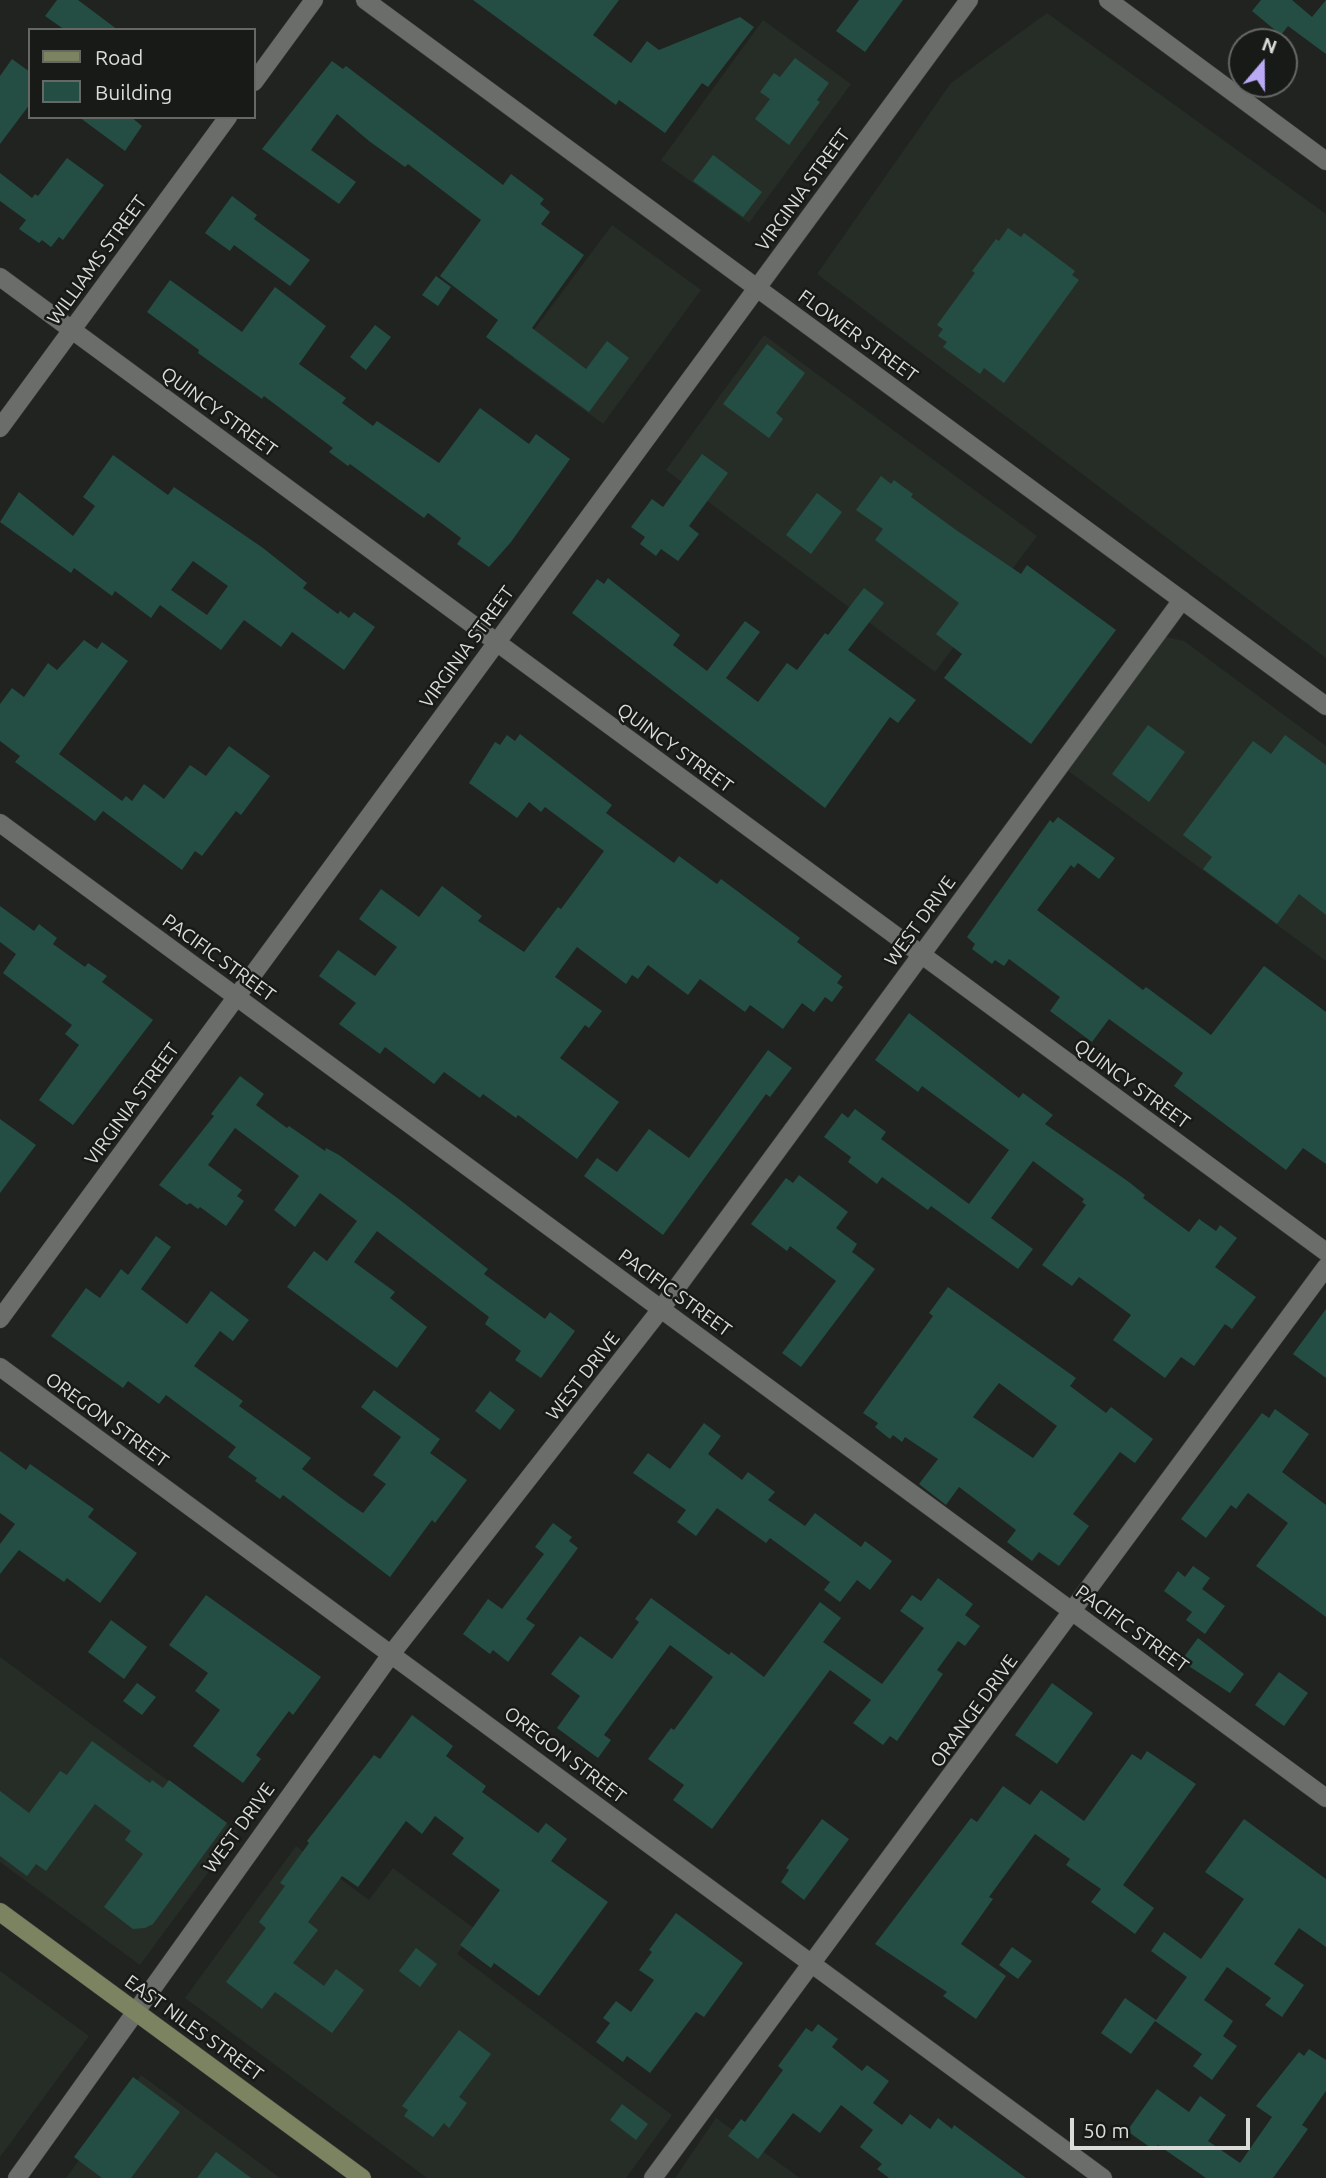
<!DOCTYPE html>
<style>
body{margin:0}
#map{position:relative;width:1326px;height:2178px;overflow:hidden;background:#202320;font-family:Ubuntu,sans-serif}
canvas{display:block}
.legend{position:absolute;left:28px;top:28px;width:228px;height:91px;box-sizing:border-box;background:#171a17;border:2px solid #656865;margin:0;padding:9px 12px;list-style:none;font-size:21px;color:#dadcda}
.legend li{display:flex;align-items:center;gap:14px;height:35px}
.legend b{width:35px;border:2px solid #656865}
.north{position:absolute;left:1228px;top:28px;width:70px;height:70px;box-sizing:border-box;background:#171a17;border:2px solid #656865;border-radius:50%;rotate:20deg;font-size:19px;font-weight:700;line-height:28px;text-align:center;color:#dadcda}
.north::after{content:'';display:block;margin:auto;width:24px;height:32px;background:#baaaf6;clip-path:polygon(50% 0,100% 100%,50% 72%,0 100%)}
.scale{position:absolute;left:1070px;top:2118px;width:180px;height:32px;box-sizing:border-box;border:4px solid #dadcda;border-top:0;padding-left:9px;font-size:21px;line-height:24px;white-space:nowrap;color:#dadcda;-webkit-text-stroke:5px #171a17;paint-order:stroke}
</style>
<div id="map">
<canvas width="1326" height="2178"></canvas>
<ul class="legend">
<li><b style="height:9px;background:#7b8360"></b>Road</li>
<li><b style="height:19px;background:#244e44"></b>Building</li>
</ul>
<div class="north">N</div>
<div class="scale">50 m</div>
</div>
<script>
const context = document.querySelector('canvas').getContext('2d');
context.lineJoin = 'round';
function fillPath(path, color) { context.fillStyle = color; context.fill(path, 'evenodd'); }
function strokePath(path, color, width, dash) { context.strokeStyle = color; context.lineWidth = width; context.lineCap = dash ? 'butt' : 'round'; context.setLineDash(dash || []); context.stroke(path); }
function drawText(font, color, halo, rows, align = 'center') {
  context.font = font + ' Ubuntu,sans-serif'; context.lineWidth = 5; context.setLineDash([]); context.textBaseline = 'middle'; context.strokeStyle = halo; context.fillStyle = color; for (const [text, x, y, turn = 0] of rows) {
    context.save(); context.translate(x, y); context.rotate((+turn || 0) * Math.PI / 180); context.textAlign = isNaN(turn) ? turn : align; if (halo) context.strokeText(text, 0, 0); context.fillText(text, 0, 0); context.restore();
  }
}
const built = new Path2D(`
 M1047 13 1326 214V658L817 274 951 83Z
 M763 20 851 84 749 223 661 160Z
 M612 225 701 290 603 424 513 358Z
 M764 335 1037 536 935 672 666 470Z
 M1166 637 1184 641 1326 746V961L1067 770Z
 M0 1657 238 1832 140 1965 0 1862Z
 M296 1846 369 1900 393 1868 475 1929 457 1954 672 2115 626 2178H427L185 1998Z
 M0 1971 89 2036 0 2157Z
 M141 2075 280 2178H66Z
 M716 2118 800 2178H675Z`);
const building = new Path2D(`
 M57 0H78L118 30H65L45 16Z
 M473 0H619L593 35 631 63 647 41 659 50 740 17 754 27 708 87 702 83 665 133 619 100 616 105Z
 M859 0H903L865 52 836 31Z
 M1261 0H1292L1312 17 1326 0V54L1288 26 1281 35 1252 11Z
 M795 58 829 83 817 100 820 102 789 145 755 119 770 99 760 92 774 73 780 77Z
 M12 59 30 72V104L0 144V76Z
 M332 61 343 69 346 66 503 185 511 174 544 199 540 204 550 212 541 224 584 255 532 328 586 369 607 341 629 358 589 412 486 337 498 320 440 276 481 220 408 164 405 167 369 141 337 114 311 150 356 182 339 204 262 149Z
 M79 117H131L142 126 125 151Z
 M713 155 762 192 743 217 693 181Z
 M67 158 104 185 63 240 59 237 51 247 42 240 39 243 19 229 26 220 0 201V173L32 198 35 194 38 196Z
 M232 196 257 215 254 219 310 260 290 286 234 245 230 251 205 233Z
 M1008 228 1021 237 1024 233 1075 271 1072 275 1079 280 1004 383 984 368 980 374 943 347 947 342 938 336 943 329 937 325 975 273 972 271 996 239 999 241Z
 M436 276 451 287 438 306 422 295Z
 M170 280 242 332 275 287 326 326 299 364 346 398 342 403 373 426 377 421 439 463 480 408 529 444 536 434 570 459 511 542 489 567 457 544 461 538 428 513 424 518 350 464 348 466 329 452 333 448 264 396 262 399 198 353 199 350 147 312Z
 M375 325 391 337 366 370 350 357Z
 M767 344 805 373 776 413 783 419 769 438 723 404Z
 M702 454 728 473 689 526 699 534 678 561 661 549 656 556 640 544 645 537 631 527 652 499 663 507Z
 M113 455 168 495 174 487 263 548 307 583 303 588 338 614 340 611 349 618 354 612 375 627 344 670 292 632 281 647 244 620 221 650 160 605 151 618 115 591 112 596 74 568 71 573 0 522 19 492 73 536 95 506 83 497ZM193 561 228 586 207 615 171 590Z
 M881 476 891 484 894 480 913 494 911 497 956 530 1021 574 1027 565 1116 630 1031 744 944 678 962 654 936 634 959 603 875 540 883 529 856 510Z
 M817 493 842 512 811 554 786 535Z
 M608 578 680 635 673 645 707 671 745 621 760 632 726 678 758 702 787 663 797 670 825 633 828 635 864 588 884 603 848 650 916 700 898 723 890 717 825 808 572 613 597 579 604 584Z
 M84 640 97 649 102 642 128 661 59 754 122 801 126 796 132 801 144 784 164 799 190 765 206 776 229 746 270 776 241 815 236 811 202 856 195 851 182 870 103 811 95 821 15 762 20 756 0 741V704L12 688 24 697 48 663 57 670Z
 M1148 725 1185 752 1149 802 1112 774Z
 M520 734 612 805 606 813 674 863 679 856 717 884 721 879 800 938 797 942 842 976 837 983 843 987 832 1002 825 997 814 1012 802 1003 783 1029 750 1005 745 1012 700 979 688 995 648 965 638 979 632 975 626 984 577 947 555 977 602 1011 589 1028 585 1025 560 1058 619 1102 577 1159 518 1115 516 1118 483 1094 480 1098 444 1072 434 1084 385 1047 380 1054 339 1024 356 1003 319 976 338 950 375 976 397 947 359 919 381 889 419 917 442 886 482 916 478 921 524 952 558 907 561 909 604 851 545 807 541 812 529 802 517 818 469 783 495 742 500 745 507 735 515 741Z
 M1285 735 1326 765V915L1299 894 1277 924 1203 869 1212 857 1183 835 1253 741 1271 754Z
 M1058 817 1115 858 1099 879 1078 863 1074 868 1071 865 1037 910 1143 990 1146 987 1211 1035 1264 966 1326 1012V1164L1303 1148 1286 1170 1174 1086 1183 1073 1109 1019 1092 1042 1050 1011 1060 997 1009 959 1004 966 995 960 992 964 972 949 975 944 967 937 1050 820 1053 823Z
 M0 906 34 931 39 924 57 938 53 944 85 967 88 963 107 976 102 982 153 1020 73 1125 39 1100 79 1045 65 1034 72 1025 3 973 16 954 0 942Z
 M909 1013 1019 1098 1023 1093 1053 1115 1045 1124 1129 1182 1145 1195 1143 1198 1189 1232 1199 1219 1216 1231 1220 1225 1237 1238 1215 1267 1256 1297 1232 1329 1225 1324 1194 1366 1181 1357 1165 1378 1113 1340 1131 1315 1079 1277 1072 1286 1042 1265 1086 1205 1082 1202 1084 1199 1033 1161 991 1218 1033 1249 1018 1269 931 1206 928 1210 882 1177 877 1184 848 1162 851 1157 824 1137 842 1113 848 1118 855 1109 886 1132 881 1139 969 1204 1009 1150 922 1086 918 1092 875 1060Z
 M768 1050 792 1068 770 1097 766 1094 663 1235 584 1176 597 1158 617 1172 649 1129 689 1158Z
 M240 1076 264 1094 256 1105 287 1128 289 1126 325 1151 326 1148 339 1155 400 1200 488 1269 484 1274 545 1319 550 1312 575 1331 541 1378 515 1360 521 1351 485 1324 489 1317 377 1231 354 1262 395 1292 390 1298 427 1327 397 1368 287 1287 314 1251 327 1261 357 1221 320 1193 295 1227 274 1210 299 1176 235 1128 208 1165 242 1190 237 1196 244 1201 226 1226 200 1207 198 1209 190 1203 187 1205 159 1185 214 1116 211 1114Z
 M0 1119 36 1145 0 1193Z
 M799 1175 848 1212 836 1228 857 1244 852 1252 875 1269 801 1367 782 1353 836 1281 790 1246 787 1251 751 1224 786 1178 793 1183Z
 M156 1236 171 1247 141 1289 187 1324 211 1291 249 1320 233 1341 220 1331 194 1366 243 1401 239 1406 311 1458 302 1469 348 1503 363 1513 386 1484 373 1475 401 1437 361 1407 374 1390 440 1439 430 1453 467 1480 435 1523 432 1520 390 1577 283 1495 280 1499 255 1481 257 1478 228 1457 236 1447 166 1395 159 1404 128 1381 123 1388 51 1336 86 1288 100 1298 121 1269 128 1275Z
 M948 1287 1076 1378 1070 1386 1106 1413 1111 1407 1153 1439 1135 1463 1120 1452 1073 1514 1089 1526 1059 1566 1039 1552 1032 1561 1007 1542 1016 1530 959 1487 946 1505 919 1484 938 1459 905 1437 902 1442 893 1435 890 1439 875 1427 878 1423 863 1413 933 1316 929 1313ZM999 1383 1057 1426 1033 1458 973 1417Z
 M1326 1309V1378L1293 1354Z
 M490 1391 515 1410 500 1430 475 1411Z
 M1275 1409 1309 1434 1282 1472 1326 1505V1617L1256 1566 1288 1523 1248 1493 1236 1509 1231 1505 1206 1538 1181 1519 1262 1413 1269 1418Z
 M704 1423 721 1436 708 1454 742 1480 748 1472 775 1492 768 1500 805 1526 815 1513 861 1547 865 1541 892 1561 870 1590 857 1580 840 1602 824 1590 830 1582 770 1538 766 1543 717 1508 696 1536 677 1522 686 1510 633 1473 648 1453 670 1469Z
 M0 1451 26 1470 30 1464 94 1509 88 1517 137 1553 100 1603 67 1578 64 1582 19 1550 0 1574V1544L15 1524 0 1513Z
 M553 1523 572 1537 569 1541 578 1548 526 1619 535 1625 508 1662 493 1650 490 1654 463 1634 488 1599 502 1609 544 1554 535 1547Z
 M1193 1566 1210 1578 1202 1589 1225 1606 1205 1634 1186 1620 1192 1612 1164 1591 1178 1571 1185 1577Z
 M938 1578 973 1604 965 1615 980 1626 965 1646 958 1641 937 1670 943 1674 897 1741 890 1736 883 1745 853 1723 871 1700 830 1670 712 1829 673 1800 684 1785 648 1759 671 1728 674 1730 713 1677 670 1645 604 1735 611 1740 598 1758 557 1728 580 1696 551 1674 580 1636 612 1659 639 1622 635 1619 651 1598 729 1655 731 1652 764 1677 820 1602 841 1618 823 1642 882 1684 924 1628 900 1611 912 1595 921 1601Z
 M206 1595 321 1677 293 1715 289 1711 256 1755 261 1759 243 1783 193 1746 220 1710 195 1691 208 1673 169 1645Z
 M111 1620 147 1647 124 1679 88 1652Z
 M1198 1638 1244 1674 1230 1693 1181 1661Z
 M1279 1672 1308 1693 1284 1726 1255 1705Z
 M137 1683 156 1697 142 1715 123 1701Z
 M1052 1683 1093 1713 1057 1764 1015 1735Z
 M412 1715 453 1746 446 1756 486 1786 482 1792 538 1833 546 1823 567 1839 551 1861 608 1902 539 1996 494 1963 491 1968 460 1945 500 1890 452 1854 464 1838 435 1816 422 1834 406 1821 358 1887 342 1876 308 1922 318 1930 293 1963 324 1986 336 1969 364 1990 332 2033 275 1992 262 2009 226 1982 266 1928 259 1922 285 1886 280 1883 309 1843 307 1841 374 1755 380 1759Z
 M92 1741 150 1783 152 1780 163 1788 169 1780 227 1823 153 1924 145 1928 133 1929 104 1907 143 1854 125 1840 131 1831 95 1804 46 1871 36 1864 27 1876 0 1856V1791L29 1813 60 1771 67 1775Z
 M1147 1751 1196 1784 1123 1885 1154 1908 1135 1934 1091 1902 1101 1889 1066 1865 1070 1859 1035 1834 989 1897 993 1899 961 1944 1006 1976 976 2019 943 1996 947 1992 875 1944 971 1818 977 1822 1003 1786 1030 1805 1041 1790 1084 1821 1132 1754 1141 1760Z
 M822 1819 849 1839 804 1900 781 1882 789 1870 786 1868Z
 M1244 1819 1326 1879V1947L1299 1928 1274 1964 1304 1985 1282 2017 1265 2005 1271 1998 1227 1967 1204 2000 1233 2021 1223 2036 1237 2046 1212 2080 1193 2066 1202 2054 1155 2021 1131 2054 1101 2033 1125 1998 1156 2020 1187 1977 1151 1951 1164 1932 1201 1959 1244 1899 1205 1872Z
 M676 1913 743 1963 704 2017 696 2012 650 2073 627 2056 623 2062 596 2042 610 2023 603 2018 616 2001 631 2012 654 1980 639 1970 652 1952 649 1950Z
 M1012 1947 1032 1961 1018 1979 999 1965Z
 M416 1948 437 1964 420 1987 399 1971Z
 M818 2024 838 2039 832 2047 862 2071 867 2065 889 2081 873 2103 902 2125 910 2114 930 2129 938 2118 952 2129 954 2125 1026 2178H889L877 2169 882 2164 860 2147 873 2130 841 2105 820 2133 793 2113 758 2159 728 2136 741 2119 745 2122 783 2070 778 2066 806 2028 812 2032Z
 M459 2030 491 2054 459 2097 467 2103 449 2128 444 2123 433 2137 404 2116 408 2110 402 2106Z
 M1309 2049 1326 2060V2091L1302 2125 1308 2129 1273 2178H1206L1158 2145 1154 2150 1127 2131 1157 2089 1189 2112 1200 2096 1226 2115 1208 2141 1240 2163 1272 2117 1256 2106 1299 2052 1304 2056Z
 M133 2077 180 2112 131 2178H102L74 2157Z
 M622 2104 648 2124 636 2140 610 2120Z
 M216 2152 251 2178H197Z`);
const minor = new Path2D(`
 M1108 0 1326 161
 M254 82 314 0
 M0 277 1326 1252
 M0 428 228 117
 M0 823 1326 1798
 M0 1319 757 288
 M0 1367 1103 2178
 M17 2178 392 1653 661 1309 1182 600
 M653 2178 1326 1267`);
const tertiary = new Path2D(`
 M365 0 1326 706
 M757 288 969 0`);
const secondary = new Path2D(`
 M0 1912 362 2178`);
const streetNames = [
 ["VIRGINIA STREET",803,190,-54],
 ["WILLIAMS STREET",97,260,-54],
 ["FLOWER STREET",858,336,36],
 ["QUINCY STREET",219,412,36],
 ["VIRGINIA STREET",467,647,-54],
 ["QUINCY STREET",675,748,36],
 ["WEST DRIVE",920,921,-54],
 ["PACIFIC STREET",219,958,36],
 ["QUINCY STREET",1132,1084,36],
 ["VIRGINIA STREET",132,1104,-54],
 ["PACIFIC STREET",675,1293,36],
 ["WEST DRIVE",583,1376,-52],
 ["OREGON STREET",107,1420,36],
 ["PACIFIC STREET",1132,1629,36],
 ["ORANGE DRIVE",974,1711,-54],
 ["OREGON STREET",565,1755,37],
 ["WEST DRIVE",239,1828,-54],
 ["EAST NILES STREET",194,2028,36]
];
fillPath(built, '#262d27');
fillPath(building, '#244e44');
strokePath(minor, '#3c3e3c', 19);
strokePath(tertiary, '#3c3e3c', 19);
strokePath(secondary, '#3c3e3c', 19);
strokePath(minor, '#6a6d6a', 18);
strokePath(tertiary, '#6a6d6a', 18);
strokePath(secondary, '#7b8360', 18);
drawText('19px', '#dadcda', '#171a17', streetNames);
</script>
